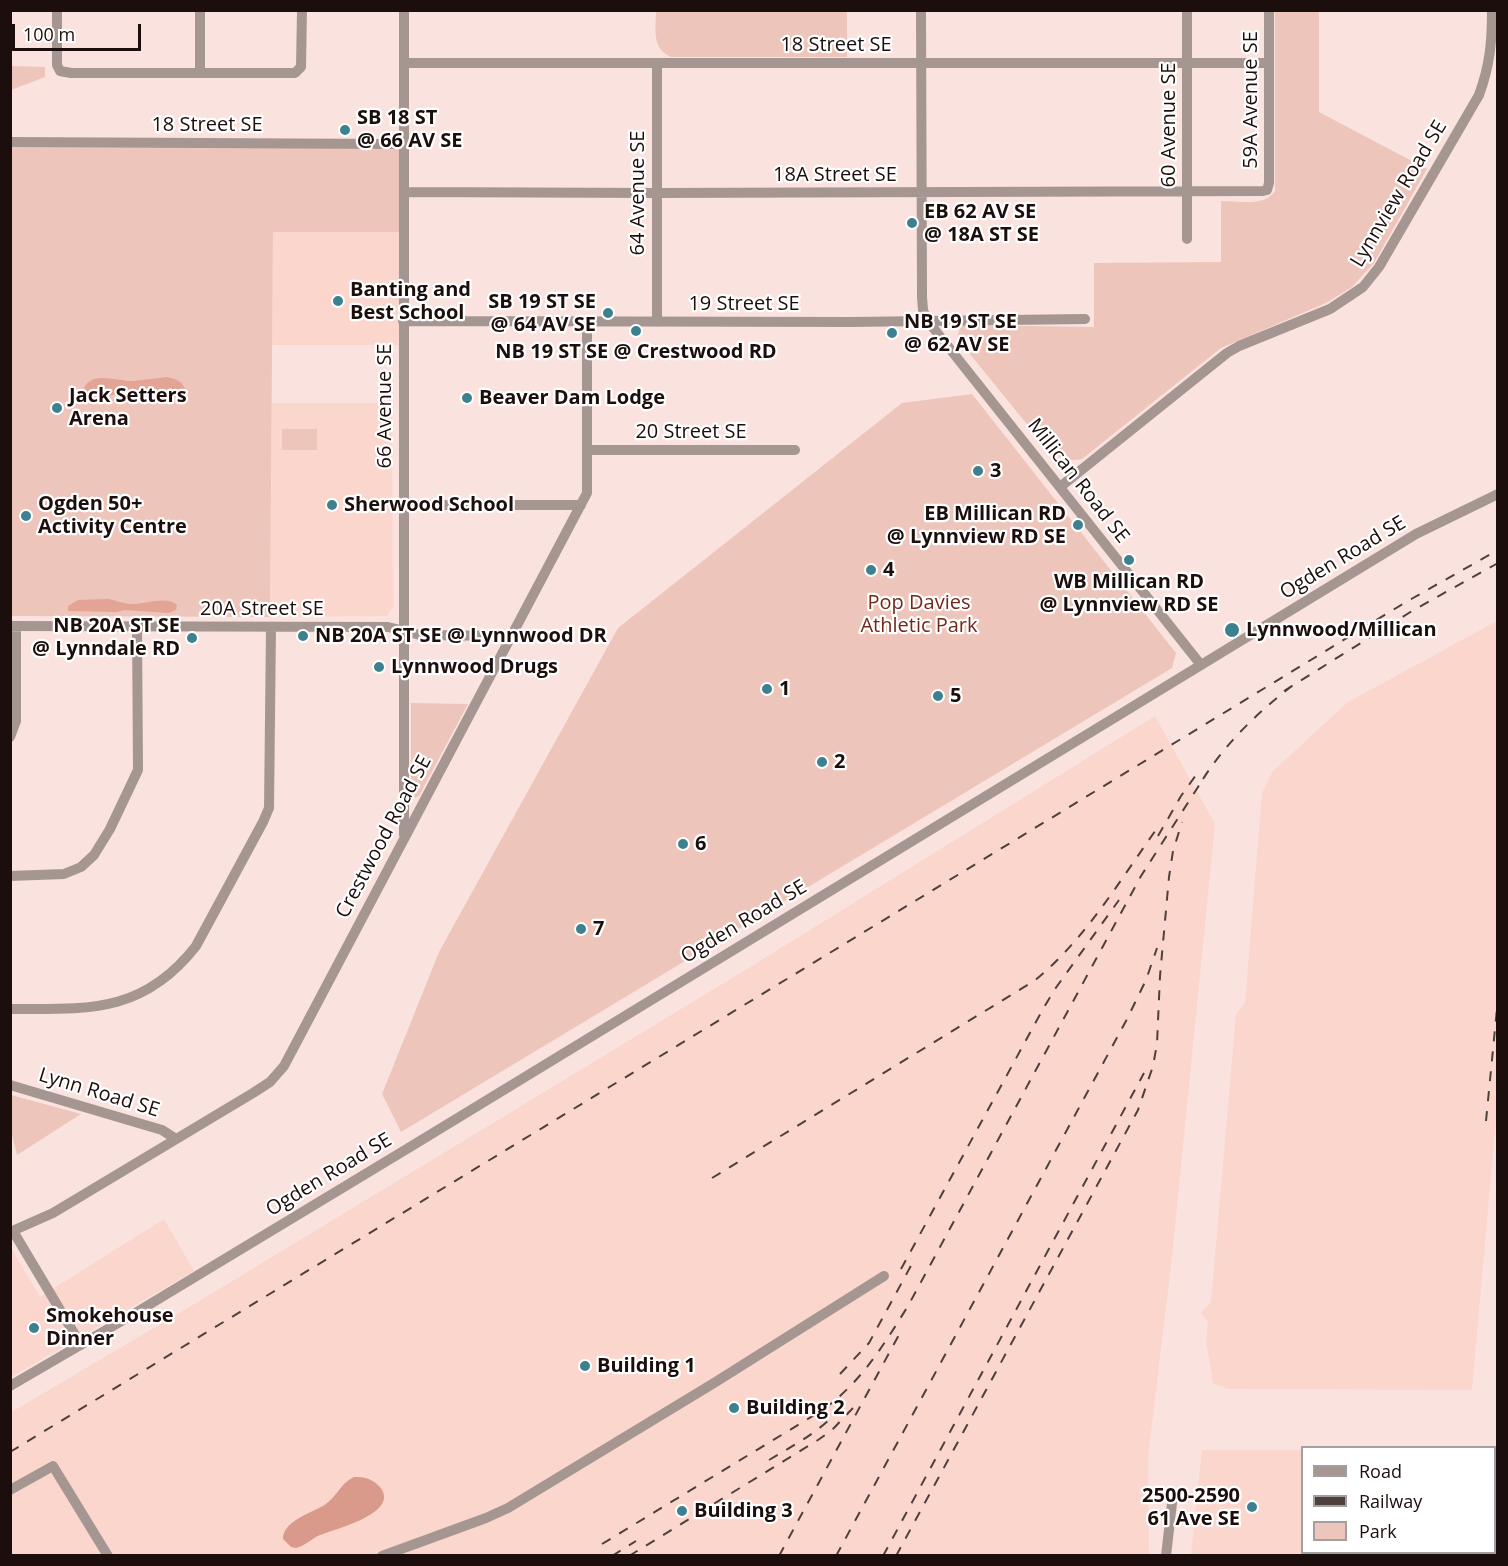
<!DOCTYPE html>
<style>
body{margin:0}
#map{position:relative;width:1508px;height:1566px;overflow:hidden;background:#fae3de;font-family:"Open Sans",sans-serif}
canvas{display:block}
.frame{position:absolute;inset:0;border:12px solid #1b0e0c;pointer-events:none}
.legend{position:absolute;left:1301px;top:1446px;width:195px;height:108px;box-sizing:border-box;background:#fff;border:2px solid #a49f9e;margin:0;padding:8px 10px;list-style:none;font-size:18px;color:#1b0e0c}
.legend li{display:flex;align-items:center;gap:12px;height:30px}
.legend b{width:30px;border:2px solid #a49f9e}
.scale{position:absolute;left:12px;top:24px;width:129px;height:27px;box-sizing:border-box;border:3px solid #1b0e0c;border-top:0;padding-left:8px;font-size:18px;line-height:21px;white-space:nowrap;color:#1b0e0c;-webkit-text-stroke:4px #fff;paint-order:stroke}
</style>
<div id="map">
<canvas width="1508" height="1566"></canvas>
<div class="frame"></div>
<ul class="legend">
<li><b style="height:8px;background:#a69692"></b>Road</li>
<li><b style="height:8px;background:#4f403d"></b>Railway</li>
<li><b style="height:16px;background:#eec5bb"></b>Park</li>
</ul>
<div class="scale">100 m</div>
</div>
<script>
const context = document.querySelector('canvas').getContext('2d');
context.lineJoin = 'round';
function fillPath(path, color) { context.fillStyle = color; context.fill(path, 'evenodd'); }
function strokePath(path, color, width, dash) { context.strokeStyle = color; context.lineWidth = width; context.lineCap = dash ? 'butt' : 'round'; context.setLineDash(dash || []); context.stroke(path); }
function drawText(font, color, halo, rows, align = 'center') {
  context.font = font + ' "Open Sans",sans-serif'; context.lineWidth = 4.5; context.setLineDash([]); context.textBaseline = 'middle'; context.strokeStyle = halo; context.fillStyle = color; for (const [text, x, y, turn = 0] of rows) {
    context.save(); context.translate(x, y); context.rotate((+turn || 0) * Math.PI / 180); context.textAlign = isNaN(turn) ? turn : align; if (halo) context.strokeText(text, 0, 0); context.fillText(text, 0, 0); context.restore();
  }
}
const built = new Path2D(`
 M273 232H404L403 345H272Z
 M272 403H392L393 607 387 616 270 617Z
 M1497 621 1498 1097 1472 1390 1228 1389 1213 1383 1206 1341 1208 1322 1201 1313 1211 1302 1236 1014 1245 1003 1262 793 1273 771 1348 702Z
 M1155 716 1215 824 1172 1257 1148 1457 1149 1555H11L10 1413 196 1303 747 969Z
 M164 1219 194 1271 11 1377 10 1246 40 1297Z
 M1202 1450H1302V1552H1454V1555H1191Z`);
const green = new Path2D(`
 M656 11H847V57H671C651 48 656 29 656 11Z
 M1275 11H1319V112L1427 169 1374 263 1352 287 1326 303 1221 348 1082 459C1067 462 1059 458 1047 449L961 343 957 338 961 325 1094 327V263L1221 262V201C1238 201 1265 207 1275 191Z
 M11 66 45 67V77L11 90Z
 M10 142H404V232H273L270 617 11 616Z
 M972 394 1176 653 1172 668 401 1132 382 1094 439 952 618 628 902 403Z
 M282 429H317V450H282Z
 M411 703 468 704 419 796 415 798 411 794Z
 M10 1095H11L81 1114 17 1155 11 1131Z`);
const forest = new Path2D(`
 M167 377C176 379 181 380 185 389L173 397 166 393 158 397 147 392 131 398 125 393 105 396 86 393 84 388C93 370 118 382 133 381 145 380 156 378 167 377Z
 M108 599C116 600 124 604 131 604 144 605 166 595 177 605L176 610 169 613 125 610 117 612 68 611V606L78 600Z`);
const water = new Path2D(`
 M354 1477C364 1477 371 1478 379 1486 404 1514 329 1530 316 1537 309 1541 304 1546 296 1548L291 1547 283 1539C283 1520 313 1513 326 1504 337 1496 340 1484 354 1477Z`);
const minor = new Path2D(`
 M57 10V65L60 71 71 73H295L301 67 302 10
 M404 10V835
 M921 10 922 297 923 310 927 320 1201 665
 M1187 10V239
 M404 63H1269
 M657 63V322
 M200 72V10
 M10 142 392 144 404 142
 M404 192 657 193 1263 191 1267 190 1269 183V10
 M403 321 851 322 1085 319
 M587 450H795
 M1060 487 1227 353 1239 346 1330 309 1363 287 1379 267 1479 95C1490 65 1492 42 1492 10
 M403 505H581
 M10 626 388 627 420 635 512 636
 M10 737 16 721V626
 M10 876 64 874 81 867 94 855 110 829 138 770 137 626
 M10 1009C88 1009 143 1014 196 946L263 822 269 808 271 627
 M10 1085 162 1130 176 1139
 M13 1231 81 1345
 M10 1232 53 1213 253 1093 270 1082 284 1066 587 493V322
 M10 1386 137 1312 415 1144 1416 534 1498 494
 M10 1490 53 1466 108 1556
 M382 1556 486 1518 508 1508 714 1383 884 1276
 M1166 1556 1173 1494`);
const rail = new Path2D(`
 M1284 691 1412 611 1498 563
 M1203 779C1226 743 1258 712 1292 686
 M1158 836 1181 796 1196 775
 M1486 1121 1498 998
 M712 1178 1034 981C1085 940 1120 880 1158 827
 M901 1269 1043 1009 1055 989 1119 900
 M840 1374 869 1343 913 1262
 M10 1452 1406 602 1498 550
 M769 1460C796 1444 823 1430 843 1405
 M602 1544 821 1411C860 1384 883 1346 908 1306L1141 876 1207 773
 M612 1556 636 1541
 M629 1556 818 1440 832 1430 853 1408
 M779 1556 900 1333
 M836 1556 1126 1021 1146 980 1157 948
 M883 1556 1144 1073
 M896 1556 1138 1110 1153 1066 1157 1044 1160 976 1169 877 1173 851 1182 822`);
const markers = [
 [345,130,6,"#3d8190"],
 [912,223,6,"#3d8190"],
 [338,301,6,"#3d8190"],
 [608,313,6,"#3d8190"],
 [636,331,6,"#3d8190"],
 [892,333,6,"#3d8190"],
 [467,398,6,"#3d8190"],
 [57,408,6,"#3d8190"],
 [978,471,6,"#3d8190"],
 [332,505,6,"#3d8190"],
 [26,516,6,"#3d8190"],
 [1078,525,6,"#3d8190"],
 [1129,560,6,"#3d8190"],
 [871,570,6,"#3d8190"],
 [1232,630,8,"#3d8190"],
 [303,636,6,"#3d8190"],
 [192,638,6,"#3d8190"],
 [379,667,6,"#3d8190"],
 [767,689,6,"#3d8190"],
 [938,696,6,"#3d8190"],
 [822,762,6,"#3d8190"],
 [683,844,6,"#3d8190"],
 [581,929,6,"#3d8190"],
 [34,1328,6,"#3d8190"],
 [585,1366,6,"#3d8190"],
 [734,1408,6,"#3d8190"],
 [1252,1507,6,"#3d8190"],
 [682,1511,6,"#3d8190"]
];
const streetNames = [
 ["18 Street SE",836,45],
 ["59A Avenue SE",1251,100,-90],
 ["18 Street SE",207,125],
 ["60 Avenue SE",1169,125,-90],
 ["18A Street SE",835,175],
 ["64 Avenue SE",638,193,-90],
 ["Lynnview Road SE",1399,194,-59],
 ["19 Street SE",744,304],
 ["66 Avenue SE",385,406,-90],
 ["20 Street SE",691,432],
 ["Millican Road SE",1078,481,52],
 ["Ogden Road SE",1343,558,-31],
 ["20A Street SE",262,609],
 ["Crestwood Road SE",384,837,-62],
 ["Ogden Road SE",744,922,-31],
 ["Lynn Road SE",99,1093,17],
 ["Ogden Road SE",329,1175,-31]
];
const poiNames = [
 ["SB 18 ST",357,118],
 ["@ 66 AV SE",357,141],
 ["EB 62 AV SE",924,212],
 ["@ 18A ST SE",924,235],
 ["Banting and",350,290],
 ["Best School",350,313],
 ["SB 19 ST SE",596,302,"right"],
 ["@ 64 AV SE",596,325,"right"],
 ["NB 19 ST SE",904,322],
 ["@ 62 AV SE",904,345],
 ["NB 19 ST SE @ Crestwood RD",636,352,"center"],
 ["Jack Setters",69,396],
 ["Arena",69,419],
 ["Beaver Dam Lodge",479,398],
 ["3",990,471],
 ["Ogden 50+",38,504],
 ["Activity Centre",38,527],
 ["Sherwood School",344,505],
 ["EB Millican RD",1066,514,"right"],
 ["@ Lynnview RD SE",1066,537,"right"],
 ["4",883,570],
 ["WB Millican RD",1129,582,"center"],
 ["@ Lynnview RD SE",1129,605,"center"],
 ["NB 20A ST SE",180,626,"right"],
 ["@ Lynndale RD",180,649,"right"],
 ["Lynnwood/Millican",1246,630],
 ["NB 20A ST SE @ Lynnwood DR",315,636],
 ["Lynnwood Drugs",391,667],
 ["1",779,689],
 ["5",950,696],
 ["2",834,762],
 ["6",695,844],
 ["7",593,929],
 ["Smokehouse",46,1316],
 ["Dinner",46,1339],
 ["Building 1",597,1366],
 ["Building 2",746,1408],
 ["2500-2590",1240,1496,"right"],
 ["61 Ave SE",1240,1519,"right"],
 ["Building 3",694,1511]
];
const parkNames = [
 ["Pop Davies",919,603],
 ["Athletic Park",919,626]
];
fillPath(built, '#fbd6cd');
fillPath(green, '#eec5bb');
fillPath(forest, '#e3a395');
fillPath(water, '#d99a8c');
strokePath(minor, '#a69692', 10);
strokePath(rail, '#4f403d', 2, [10, 10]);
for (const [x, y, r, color] of markers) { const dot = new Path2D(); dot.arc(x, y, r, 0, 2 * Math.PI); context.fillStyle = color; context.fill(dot); strokePath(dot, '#fff', 2); }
drawText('20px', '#1b0e0c', '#fff', streetNames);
drawText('bold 20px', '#1b0e0c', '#fff', poiNames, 'left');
drawText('20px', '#73291a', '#fff', parkNames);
</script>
